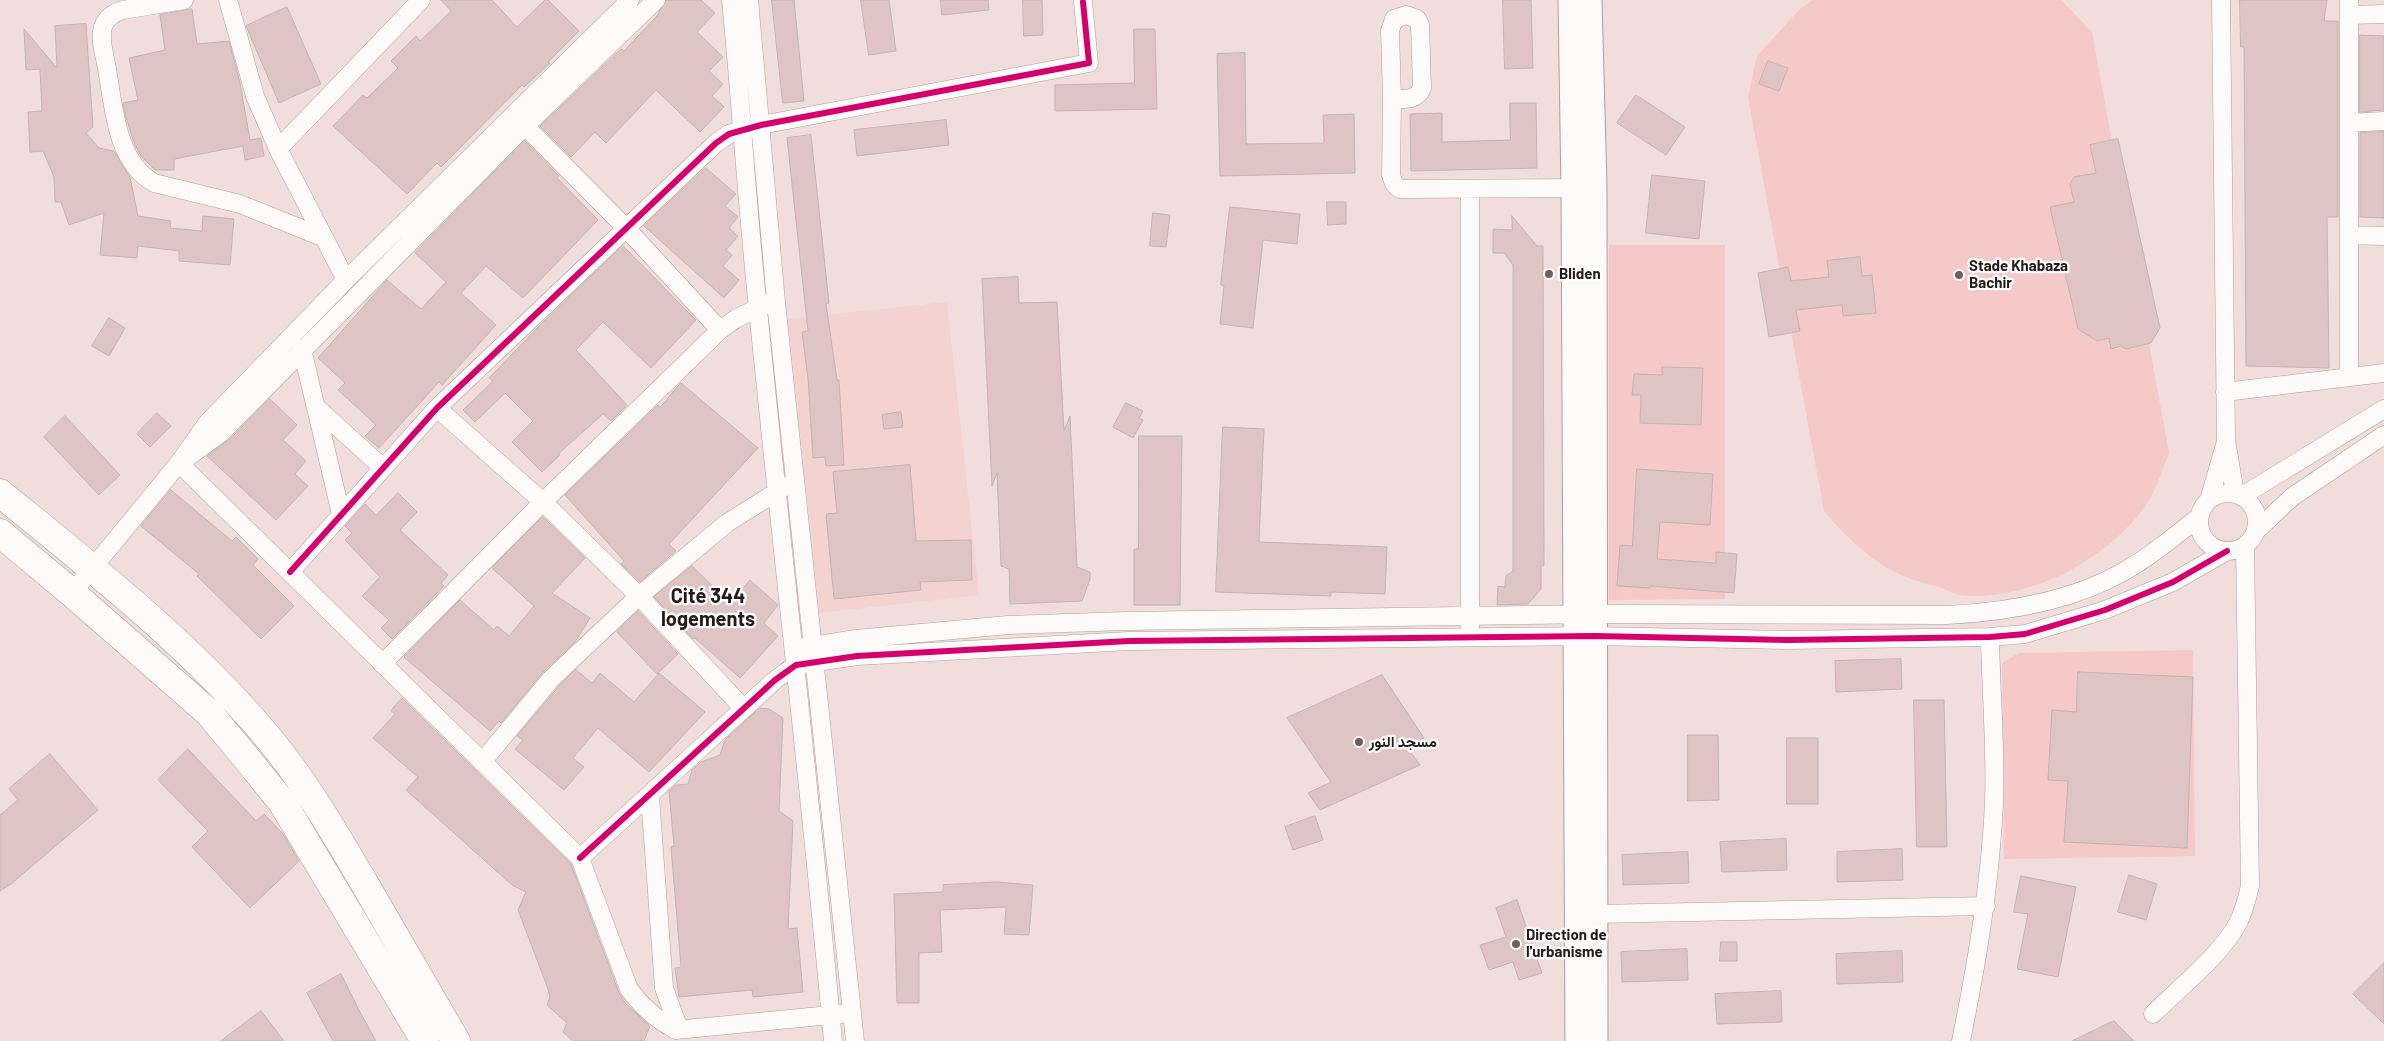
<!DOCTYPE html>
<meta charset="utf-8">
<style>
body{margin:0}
canvas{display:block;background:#f1dddc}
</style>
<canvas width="2384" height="1041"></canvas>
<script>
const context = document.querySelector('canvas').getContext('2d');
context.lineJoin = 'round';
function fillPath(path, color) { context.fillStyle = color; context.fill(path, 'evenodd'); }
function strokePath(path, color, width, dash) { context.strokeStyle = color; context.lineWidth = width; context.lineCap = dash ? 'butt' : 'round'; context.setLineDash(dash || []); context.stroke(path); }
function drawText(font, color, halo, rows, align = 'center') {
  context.font = font + ' Barlow,Vazirmatn,sans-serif'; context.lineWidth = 4.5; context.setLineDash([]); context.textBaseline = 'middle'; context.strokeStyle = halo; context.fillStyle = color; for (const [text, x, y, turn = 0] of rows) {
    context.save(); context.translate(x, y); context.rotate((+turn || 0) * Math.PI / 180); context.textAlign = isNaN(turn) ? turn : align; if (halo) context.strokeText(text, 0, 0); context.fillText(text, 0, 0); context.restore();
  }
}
const built = new Path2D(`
 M947 302 979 595 819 613 788 319Z`);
const green = new Path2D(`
 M1813 0H2061L2092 32 2169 453C2162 471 2155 493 2144 508 2104 561 2034 598 1967 596 1958 596 1947 590 1939 587 1926 583 1911 580 1899 574 1871 561 1844 535 1824 511L1748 97 1757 56 1800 9Z
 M1609 245H1725V599L1609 600Z
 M2193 650 2195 856 2004 859 2002 663 2019 653Z`);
const building = new Path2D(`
 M441 0H492L517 27 545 0H548L579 31 548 62 550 63 524 87 522 85 441 167 437 163 407 194 333 126 363 95 367 98 398 68 391 61 416 36 420 41 451 11Z
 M666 0H701L715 13 697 32 723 57 709 71 723 84 712 96 724 107 700 132 656 90 606 143 595 132 571 157 540 126 621 49 624 51 657 16Z
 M772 0H794L804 101 783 103Z
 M861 0H889L896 51 869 55Z
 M941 0H988L989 10 942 15Z
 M1023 0H1042L1043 35 1024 36Z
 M1503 0H1531L1533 68 1505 69Z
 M2240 0H2327L2324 21H2338V217H2327L2329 368 2246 366 2244 47H2241Z
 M287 7 321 84 279 103 246 26Z
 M192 9 197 44 229 41 240 83 250 140 261 138 264 156 245 160 243 146 174 159V170H155L141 156 134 143 125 114 123 103 138 100 129 58 165 50 160 15Z
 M86 24 93 127 86 133 99 148 114 151 130 177 138 216 171 221 170 228 202 231 203 216 234 219 230 265 179 261V251L138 246 137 258 100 255 104 213 69 225 61 202H55L54 177 43 151 30 152 28 112 42 111 40 69 26 70 24 29 57 68 55 26Z
 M1134 29H1155L1157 109 1055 111V85L1134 83Z
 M2360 35 2384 36V110L2360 112Z
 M1245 53 1246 144 1324 143 1323 115 1354 114 1355 173 1220 176 1217 54Z
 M1768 61 1788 68 1779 91 1759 84Z
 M1636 95 1685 127 1666 155 1617 123Z
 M1510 103H1536L1537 168 1411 171 1410 114 1442 113V142L1510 140Z
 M946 120 949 145 857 156 854 130Z
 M2384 132V218L2360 217V133Z
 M811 135 829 303 826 304 837 380H839L844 465 826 466 825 457 813 458 808 378 802 332 808 331 787 138Z
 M2118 139 2160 328 2151 343 2126 349 2121 346 2111 349 2109 338 2097 341 2078 329 2050 207 2074 202 2070 184 2074 177 2096 173 2090 145Z
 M525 141 559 176 557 178 598 220 523 298 486 266 461 293 496 325 442 385 439 382 379 448 365 436 376 425 338 390 345 383 318 358 387 280 421 309 446 282 415 253Z
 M706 168 736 194 725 206 738 217 729 228 738 236 726 250 732 255 723 266 739 280 724 298 644 226Z
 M1652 175 1705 181 1699 239 1646 233Z
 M1327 202H1346V224L1328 225Z
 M1230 207 1300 214 1297 244 1263 240 1253 328 1220 324 1224 286 1221 285Z
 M1153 213 1170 215 1166 247 1150 246Z
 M1512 216 1537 246H1543L1544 565 1541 566V589L1528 604 1497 605 1498 586 1505 587 1506 576 1513 571V265L1504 253H1493V229L1512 230Z
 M623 246 696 320 651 368 603 322 576 350 627 405 611 421 603 414 558 454 560 455 542 472 512 442 533 421 505 393 475 422 463 410 493 381 489 378 540 325Z
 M1860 257 1862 276 1872 275 1876 313 1843 316 1842 305 1796 310 1800 331 1769 337 1758 273 1788 267 1791 281 1829 277 1827 261Z
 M1018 277 1019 303 1057 302 1064 431 1070 416 1077 567 1090 572V579L1082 601 1010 604 1009 569 1001 566 997 473 992 486 982 279Z
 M109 318 125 328 109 356 92 346Z
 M1662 367 1703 368 1701 425 1640 423 1641 395H1632L1634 374 1662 375Z
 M681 383 758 448 669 544 676 551 640 582 621 564 624 561 565 495 658 405 660 407Z
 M270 399 297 425 283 440 306 461 295 474 308 486 276 520 207 456 230 439Z
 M1126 403 1143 411 1139 418 1143 420 1133 438 1113 427Z
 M901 412 903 427 884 429 882 415Z
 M157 413 171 426 150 447 137 434Z
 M65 416 120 475 99 495 44 437Z
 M1223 427 1264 429 1259 542 1387 547 1385 594 1331 592V596L1216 592Z
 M1139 436H1182L1180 605H1134V549H1138Z
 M910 465 916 541 971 540 972 580 920 582 921 590 834 599 826 514 837 513 833 472Z
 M1637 469 1713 474 1710 525 1660 522 1657 559 1716 563V552L1737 554 1734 593 1650 586V588L1617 586 1620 545 1632 546Z
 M171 490 232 541 236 537 258 559 253 565 294 606 261 639 197 576 199 574 141 526Z
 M398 493 417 512 400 530 448 575 441 583 444 586 392 639 381 628 389 620 362 596 380 577 345 540 352 533 345 526 365 504 376 515Z
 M543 517 585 558 552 593 590 618 575 642 544 671 501 723 499 721 490 731 404 657 460 600 494 630 497 626 509 636 534 606 492 568Z
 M692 566 730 603 750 580 778 605 764 623 778 636 740 678 695 638 693 639 654 597Z
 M638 611 678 654 657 674 617 632Z
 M1901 659 1902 689 1836 692 1835 661Z
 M576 670 592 683 600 673 634 702 659 673 705 712 649 772 598 728 573 758 584 767 564 790 515 749 523 740 517 736 559 686Z
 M2078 672 2193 677 2187 848 2064 842 2068 781 2048 780 2052 710 2076 712Z
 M1382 675 1424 738 1406 746 1420 765 1320 810 1308 793 1331 782 1287 718Z
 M402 698 571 864 619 993 626 1004 650 1026 644 1041H573L563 1032 567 1023 547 1005 550 997 547 986 518 910 526 892 512 885 406 790 418 777 373 738 395 714 391 711Z
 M1914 700H1944L1947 847H1917Z
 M760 708 769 709 783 718 779 811 793 821 788 929 797 928 803 992 753 997 752 990 679 997 675 968 681 967 671 847 674 846 669 791 676 785 688 784 692 770 701 762 720 755 725 740Z
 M1688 735H1718L1719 800 1688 801Z
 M1787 738H1818V804H1787Z
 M188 749 256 821 264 814 283 834 299 861 250 908 192 847 208 831 158 780Z
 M50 754 98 810 11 884 0 891V815L18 800 9 789Z
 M1315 816 1323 840 1293 850 1285 827Z
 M1786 839 1787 870 1722 872 1720 842Z
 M1902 849 1903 880 1837 882V852Z
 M1688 852 1689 883 1623 885 1622 855Z
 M2129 875 2157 884 2146 920 2118 912Z
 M2021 876 2076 887 2058 977 2017 969 2028 914 2014 912Z
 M997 882 1033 885 1029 935 1004 934 1006 907 940 910 942 952 919 953V1003H897L894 894 943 892V885Z
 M1517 900 1542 973 1519 980 1513 962 1489 970 1480 945 1506 937 1496 908Z
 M1721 942H1737V961H1720Z
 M1687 949 1688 980 1622 982 1621 952Z
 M1902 951 1903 982 1837 984 1836 954Z
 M2384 963V1024L2353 994Z
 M341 974 360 1012 376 1041H333L307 993Z
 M1781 991 1782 1022 1717 1024 1715 994Z
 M261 1011 284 1041H221Z
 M2114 1021 2134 1041H2072Z`);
const street = new Path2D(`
 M184 0 123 10C114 13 106 17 103 27 99 39 105 56 107 69 114 108 116 161 154 183L240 204 322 237
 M228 0 255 96 278 149 421 0
 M731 0C741 103 747 206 758 309 782 553 811 797 833 1041
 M749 0 776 302 855 1041
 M2221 0 2226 440 2235 493
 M2349 0V377
 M1406 15 1417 19 1420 25 1422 88C1417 101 1404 99 1392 99L1390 31 1394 19Z
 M2349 15 2384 14
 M1392 99 1391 175 1394 184 1400 189 1584 188
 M2349 123 2384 121
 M525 126 626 228 720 330
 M278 149 346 280
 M2349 235 2384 236
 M302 349 341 514
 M2225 392 2384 373
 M317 408 382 467
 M437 408 543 502 639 596 744 709
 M184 460 222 432 525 126 656 0
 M179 463 580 858 629 989C643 1008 656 1019 676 1030L841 1014
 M2199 522a29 29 0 1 1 58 0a29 29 0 1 1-58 0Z
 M2242 496 2384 409
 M2209 500 2225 445
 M2256 531 2292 497 2384 435
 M290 572 437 408 716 143 729 134 761 125 1089 63 1083 2
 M72 593 179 463 208 422 346 280 630 0
 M1470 626V190
 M794 649 856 639 1008 625 1126 621 1595 614 1947 615C2007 612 2070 602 2123 572 2151 556 2175 536 2200 516
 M382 664 543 502 720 330 737 318 767 304
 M482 762 551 679 639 596 727 523 786 486
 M650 796 664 988 679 1029
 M580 858 775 680 796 665 857 656 1129 641 1595 636 1787 640 1990 637 2025 634 2105 610 2173 582 2227 551
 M1596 914 1986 906
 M2153 1014C2178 989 2222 954 2238 923 2244 911 2247 899 2250 886L2245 546
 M1961 1041C1977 962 1990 885 1994 804 1996 749 1991 693 1990 637`);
const secondary = new Path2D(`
 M1571 0 1574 189 1578 1041
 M1589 0 1594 186 1595 1041`);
const primary = new Path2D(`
 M0 493C98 573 200 652 279 751 311 792 337 837 363 881 394 935 425 988 456 1041
 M0 533 72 593 209 713 247 759 282 802 425 1041`);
const cycleway = new Path2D(`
 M290 572 437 408 716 143 729 134 761 125 1089 63 1083 2
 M580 858 775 680 796 665 857 656 1129 641 1595 636 1787 640 1990 637 2025 634 2105 610 2173 582 2227 551`);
const markers = [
 [1549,274,5,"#6e5e5e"],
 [1959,275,5,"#6e5e5e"],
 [1359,742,5,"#6e5e5e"],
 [1516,944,5,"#6e5e5e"]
];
const poiNames = [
 ["Stade Khabaza",1969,266],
 ["Bachir",1969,283],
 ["Bliden",1559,274],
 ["مسجد النور",1369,742],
 ["Direction de",1526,935],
 ["l'urbanisme",1526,952]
];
const districtNames = [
 ["Cité 344",708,596],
 ["logements",708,619]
];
fillPath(built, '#f3d2d0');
fillPath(green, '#f4c9c8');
fillPath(building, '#dfc4c4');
strokePath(building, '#c3b4b3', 1);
strokePath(street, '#ae9f9e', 19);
strokePath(secondary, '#ae9f9e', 27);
strokePath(primary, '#ae9f9e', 29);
strokePath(street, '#fdfafa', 18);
strokePath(secondary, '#fdfafa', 25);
strokePath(primary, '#fdfafa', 28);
strokePath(cycleway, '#d6006c', 6);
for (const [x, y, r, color] of markers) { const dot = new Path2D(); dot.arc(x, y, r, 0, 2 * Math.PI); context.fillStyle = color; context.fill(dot); strokePath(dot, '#fff', 2); }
drawText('bold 15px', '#271a1a', '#fff', poiNames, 'left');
drawText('bold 20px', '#271a1a', '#fff', districtNames);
</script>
